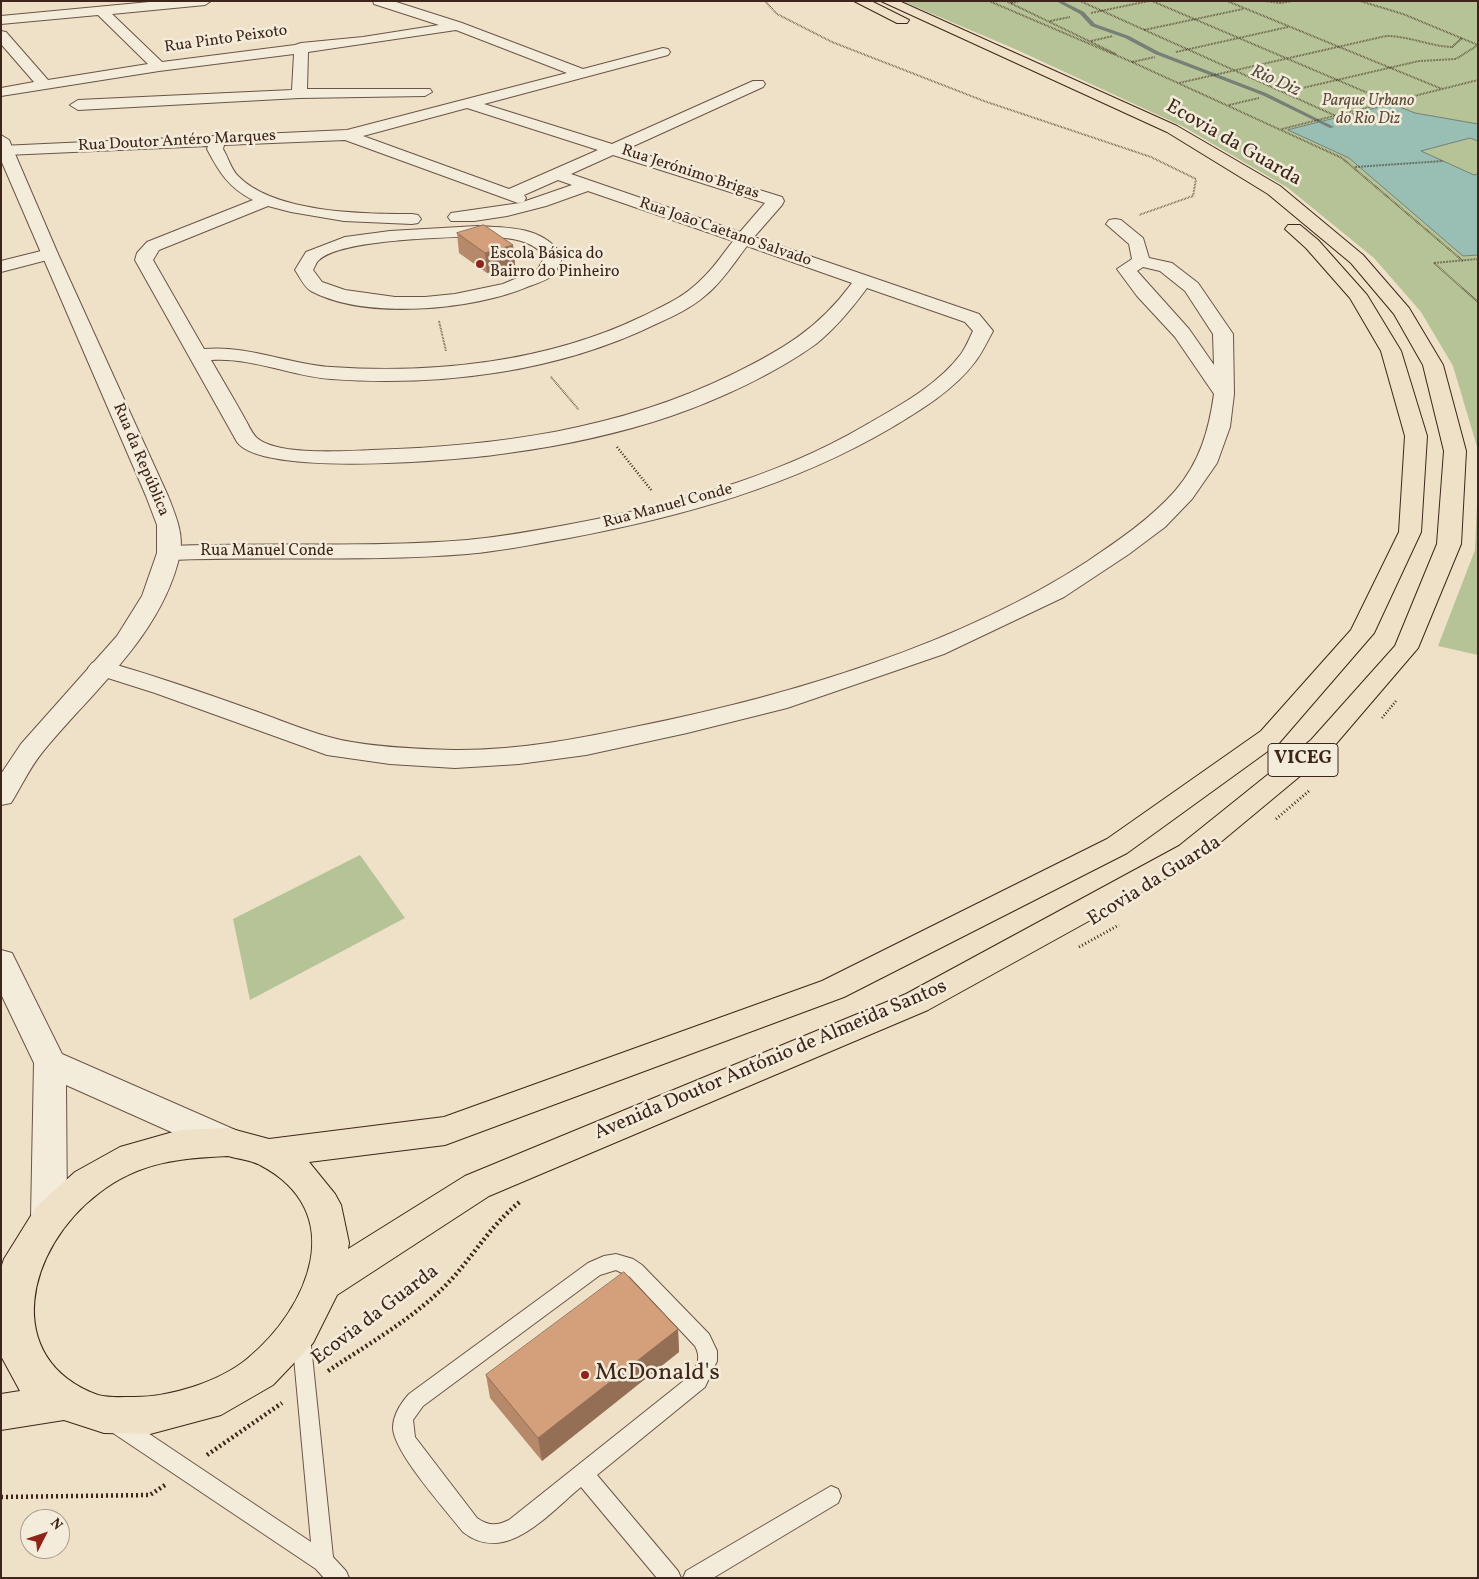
<!DOCTYPE html>
<meta charset="utf-8">
<style>
body{margin:0}
#map{position:relative;width:1479px;height:1579px;overflow:hidden;background:#eee1c7;font-family:Vollkorn,serif}
canvas{display:block}
.frame{position:absolute;inset:0;border:2px solid #3e251b;pointer-events:none}
.north{position:absolute;left:20px;top:1509px;width:50px;height:50px;box-sizing:border-box;background:#f4ecdb;border:1px solid #ab9c8e;border-radius:50%;rotate:49deg;font-size:14px;font-weight:700;line-height:20px;text-align:center;color:#3e251b}
.north::after{content:'';display:block;margin:auto;width:18px;height:22px;background:#8f2418;clip-path:polygon(50% 0,100% 100%,50% 72%,0 100%)}
</style>
<div id="map">
<canvas width="1479" height="1579"></canvas>
<div class="frame"></div>
<div class="north">N</div>
</div>
<script>
const context = document.querySelector('canvas').getContext('2d');
context.lineJoin = 'round';
function fillPath(path, color) { context.fillStyle = color; context.fill(path, 'evenodd'); }
function strokePath(path, color, width, dash) { context.strokeStyle = color; context.lineWidth = width; context.lineCap = dash ? 'butt' : 'round'; context.setLineDash(dash || []); context.stroke(path); }
function drawText(font, color, halo, rows, align = 'center') {
  context.font = font + ' Vollkorn,serif'; context.lineWidth = 5; context.setLineDash([]); context.textBaseline = 'middle'; context.strokeStyle = halo; context.fillStyle = color; for (const [text, x, y, turn = 0] of rows) {
    context.save(); context.translate(x, y); context.rotate((+turn || 0) * Math.PI / 180); context.textAlign = isNaN(turn) ? turn : align; if (halo) context.strokeText(text, 0, 0); context.fillText(text, 0, 0); context.restore();
  }
}
const green = new Path2D(`
 M902 1H1478V450L1453 366 1421 312 1374 258 1288 188 1184 127 1015 49Z
 M1478 480V655L1438 646 1475 550Z
 M360 855 405 918 250 1000 233 919Z`);
const water = new Path2D(`
 M1392 104 1415 113 1478 124V141L1470 138 1421 151 1474 175 1478 174V255L1463 256 1349 158 1288 130Z`);
const stream = new Path2D(`
 M1056 1H1062L1084 12 1095 24 1129 36 1159 52 1266 93 1334 127 1330 128 1262 95 1155 54 1125 38 1091 26 1080 14Z`);
const pathFar3 = new Path2D(`
 M765 1 777 14 832 42 984 101 1151 157 1196 179 1193 196 1139 215
 M989 1 1132 62 1342 158 1463 261
 M1006 1 1116 54
 M1080 1 1336 116
 M1152 1 1389 102
 M1227 1 1442 89
 M1264 1 1280 3 1293 1
 M1360 1 1403 14 1478 45
 M1011 3 1020 1
 M1091 13 1149 1
 M1050 21 1070 17
 M1144 30 1243 9
 M1091 41 1113 36
 M1176 52 1288 27
 M1132 62 1155 57
 M1179 83 1386 36C1409 36 1429 46 1452 47L1462 38
 M1285 92 1419 61 1456 59 1478 45
 M1229 105 1259 98
 M1282 129 1478 80
 M1355 167 1443 161
 M1434 263 1478 302
 M1434 263 1478 259
 M439 321 446 351
 M551 377 579 410`);
const pathFar2 = new Path2D(`
 M617 447 652 491
 M1382 718 1396 701`);
const pathFar1 = new Path2D(`
 M1276 819 1309 791
 M1079 947 1119 925`);
const path = new Path2D(`
 M328 1371C368 1344 411 1320 445 1286 472 1259 490 1225 521 1201
 M207 1455 282 1403
 M1 1497 150 1495 165 1485`);
const service = new Path2D(`
 M616 1254 633 1259 642 1265 709 1334 717 1351V1361L705 1387 597 1475 678 1571 681 1578H657L581 1487C548 1514 506 1566 463 1532 446 1510 394 1453 393 1428 393 1415 401 1403 409 1394L588 1263 604 1256ZM616 1270 630 1277 695 1346C701 1357 698 1365 691 1375L509 1520C497 1526 488 1526 477 1518L415 1437 413 1420 423 1406 600 1275Z
 M301 1327 308 1330 310 1336 333 1557 346 1571 349 1578H324L316 1569 110 1431 107 1424 110 1417 117 1415 124 1417 311 1542 292 1336 294 1330Z
 M831 1486 838 1489 841 1496 838 1503 713 1578H683L686 1571Z`);
const minor = new Path2D(`
 M160 1H211L205 5 112 14 162 62 295 45 301 43 363 37 439 25 374 4 373 1H393L462 23 583 69 663 48 668 49 670 52 668 55 484 104 612 144 753 81H763L765 84 763 87 627 149 782 197 784 201 782 205 754 237 979 314 993 331C987 342 982 353 975 362 954 390 921 410 891 428 792 486 681 517 569 538 535 544 501 551 467 554 368 562 268 556 169 560L161 558 157 553 161 548 169 546C268 542 368 548 467 540 500 537 533 531 566 525 669 506 773 479 864 426 897 407 937 386 961 354 966 347 969 339 973 331L965 322 867 288C853 307 835 329 816 344 776 373 718 400 671 416 621 433 561 446 508 453 464 460 263 478 237 442L135 260 137 253 147 242 253 200C229 188 219 172 207 149L208 146 6 155 1 154V146L347 130 567 73 456 30 308 52 307 89H430L432 92 425 96 299 98 78 110 70 105 78 100 292 90 294 54 159 71 1 96V88L34 82 1 44V31L6 32 48 80 148 64 98 15 1 24V16ZM467 108 598 150 509 189 363 136ZM345 140 518 203 524 202 526 198 524 195 558 180 572 185 520 203 451 213 448 217 451 221H474L507 216 546 206 588 191 733 241C721 257 709 274 693 287 678 300 659 308 641 317 547 362 435 374 331 367 288 364 248 345 204 349L153 260 159 250 268 206 291 212 344 221 412 224 418 223 421 219 418 215 412 214C363 214 274 213 238 176 231 169 228 157 223 149L224 145ZM613 155 765 203 740 232 571 174ZM747 246 852 283C818 329 782 350 731 375 618 430 496 446 372 450 344 451 278 456 257 438 252 434 248 424 245 419 234 399 222 379 211 360 251 357 291 376 331 379 440 387 558 372 656 324 674 316 691 308 706 295 722 282 734 263 747 246Z
 M1115 219 1121 220 1143 238 1149 258 1172 263 1198 283 1233 334 1234 394 1230 427 1217 463 1192 499 1165 527 1129 554 1064 597 944 654 787 708 687 733 586 755 519 764 455 768 390 764 327 755 155 693 92 673 88 668 92 663 101 660 110 663C158 677 205 693 252 710 278 719 303 730 329 737 364 747 416 749 453 750 515 751 578 739 639 726 789 696 959 645 1088 561 1119 540 1150 519 1175 491 1200 462 1209 430 1214 394L1175 337 1137 296 1117 269 1132 259 1129 244 1106 224 1109 220ZM1143 267 1160 271 1185 291 1213 334 1214 365 1189 329 1137 271Z
 M477 226C510 228 542 226 563 256 560 263 557 271 552 276 545 281 535 284 527 287 473 310 365 320 311 291 304 287 300 277 295 270L306 252 345 237 390 231ZM477 236C502 238 528 236 545 256L538 269 503 284 455 294 425 297H395L345 290 322 282 313 270C315 267 316 262 319 260 341 239 444 238 477 236Z
 M49 249 55 250 58 254 55 258 1 272V261Z`);
const tertiary = new Path2D(`
 M1 135 9 140 58 254 168 496C175 514 184 534 180 554 162 636 91 692 41 754 29 769 21 787 11 803L1 805V774L21 744 117 636 142 596 157 553V525L146 496 1 160Z
 M1 950 12 953 62 1054 240 1132 245 1142 240 1152 228 1156 216 1152 66 1085 67 1217 61 1228 49 1232 37 1228 31 1217 34 1063 1 994Z`);
const trunk = new Path2D(`
 M854 1H871L909 20 907 23H897Z
 M881 1H899L1177 126 1280 186 1363 255 1409 308 1443 365 1466 451 1461 544 1418 648 1329 752 1199 860 928 1010 489 1196 337 1295 313 1343 273 1385 221 1415 150 1434 104 1433 64 1420 1 1430V1394L20 1391 1 1356V1268L4 1259 37 1206 75 1172 120 1147 180 1130 228 1128 269 1139 444 1117 822 981 1107 839 1261 731 1351 630 1399 532 1405 436 1381 351 1350 298 1306 248 1285 229 1288 225H1300L1318 240 1367 295 1401 351 1427 436 1421 532 1374 633 1279 743 1127 853 844 997 445 1145 309 1162 335 1194 341 1205 349 1243 348 1249 465 1176 906 994 1179 846 1311 740 1395 646 1437 544 1444 451 1423 365 1394 314 1351 263 1268 194 1167 132ZM228 1156C238 1159 251 1160 260 1165 350 1212 309 1308 247 1359 219 1382 168 1398 131 1397 121 1397 109 1398 98 1395 0 1359 26 1248 99 1193 139 1162 180 1158 228 1156Z`);
const wall = new Path2D(`
 M457 233 513 245 515 265 487 273 459 253Z
 M678 1329 679 1352 542 1461 490 1398 486 1375Z`);
const shadedWall = new Path2D(`
 M513 245 515 265 487 273 485 253Z
 M678 1329 679 1352 542 1461 538 1438Z`);
const building = new Path2D(`
 M484 225 513 245 485 253 457 233Z
 M624 1272 678 1329 538 1438 486 1375Z`);
const markers = [
 [480,264,5,"#8f2418"],
 [585,1375,5,"#8f2418"]
];
const farStreetnames = [
 ["Rua Pinto Peixoto",226,40,-8],
 ["Rua Doutor Antéro Marques",177,142,-3],
 ["Rua Jerónimo Brigas",690,173,18],
 ["Rua João Caetano Salvado",725,233,19],
 ["Rua da República",140,460,67],
 ["Rua Manuel Conde",668,507,-15],
 ["Rua Manuel Conde",267,552]
];
const farParknames = [
 ["Parque Urbano",1368,102],
 ["do Rio Diz",1368,120]
];
const farPoinames = [
 ["Escola Básica do",490,255],
 ["Bairro do Pinheiro",490,273]
];
const farWaternames = [
 ["Rio Diz",1275,82,24]
];
const shields = [
 [1303,760,70]
];
const shieldNames = [
 ["VICEG",1303,760]
];
const streetNames = [
 ["Ecovia da Guarda",1233,144,30],
 ["Ecovia da Guarda",1155,882,-32],
 ["Avenida Doutor António de Almeida Santos",771,1061,-23],
 ["Ecovia da Guarda",376,1316,-37]
];
const nearPoinames = [
 ["McDonald's",595,1375]
];
fillPath(green, '#b6c397');
fillPath(water, '#99beb3');
strokePath(water, '#758176', 1);
fillPath(stream, '#758176');
strokePath(service, '#6a5446', 2);
strokePath(minor, '#6a5446', 2);
strokePath(tertiary, '#6a5446', 2);
strokePath(trunk, '#3e251b', 2);
strokePath(pathFar3, '#3e251b', 2, [0.5, 1]);
strokePath(pathFar2, '#3e251b', 2.5, [1, 2]);
strokePath(pathFar1, '#3e251b', 3, [1, 2.5]);
strokePath(path, '#3e251b', 4.5, [2, 3]);
fillPath(service, '#f4ecdb');
fillPath(minor, '#f4ecdb');
fillPath(tertiary, '#f4ecdb');
fillPath(trunk, '#eee1c7');
fillPath(wall, '#b6896a');
fillPath(shadedWall, '#946f56');
fillPath(building, '#d49f7b');
strokePath(building, '#946f56', 1);
for (const [x, y, r, color] of markers) { const dot = new Path2D(); dot.arc(x, y, r, 0, 2 * Math.PI); context.fillStyle = color; context.fill(dot); strokePath(dot, '#f4ecdb', 2); }
drawText('16px', '#3e251b', '#f4ecdb', farStreetnames);
drawText('italic 16px', '#5c4c3a', '#f4ecdb', farParknames);
drawText('16px', '#3e251b', '#f4ecdb', farPoinames, 'left');
drawText('italic 18px', '#554b41', '#f4ecdb', farWaternames);
for (const [x, y, w] of shields) { const box = new Path2D(); box.roundRect(x - w / 2, y - 16.5, w, 33, 4); context.fillStyle = '#f4ecdb'; context.fill(box); strokePath(box, '#3e251b', 1); }
drawText('bold 19px', '#3e251b', null, shieldNames);
drawText('20px', '#3e251b', '#f4ecdb', streetNames);
drawText('24px', '#3e251b', '#f4ecdb', nearPoinames, 'left');
</script>
